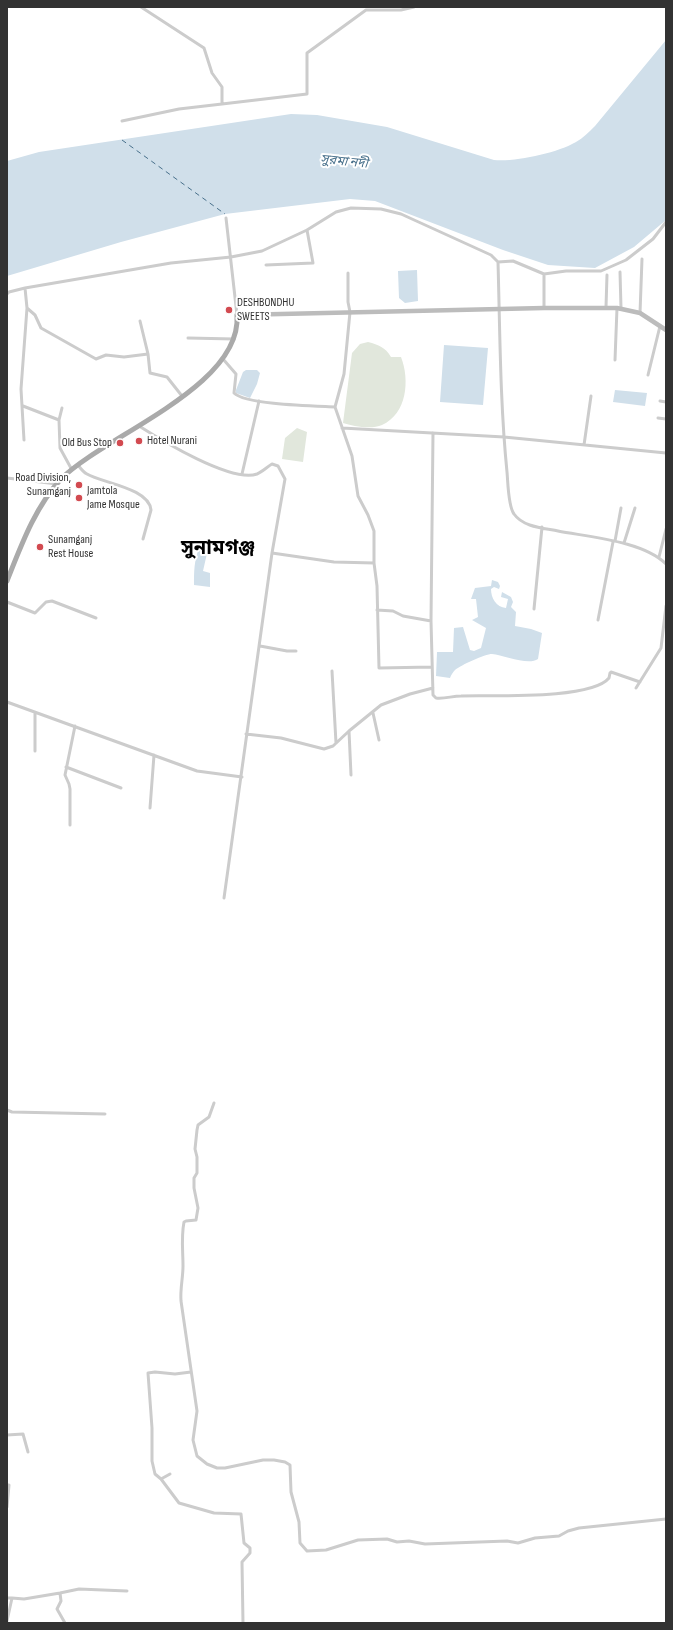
<!DOCTYPE html>
<meta charset="utf-8">
<style>
body{margin:0}
#map{position:relative;width:673px;height:1630px;overflow:hidden;background:#fff;font-family:"Sofia Sans Condensed",sans-serif}
canvas{display:block}
.frame{position:absolute;inset:0;border:8px solid #323232;pointer-events:none}
</style>
<div id="map">
<canvas width="673" height="1630"></canvas>
<div class="frame"></div>
</div>
<script>
const context = document.querySelector('canvas').getContext('2d');
context.lineJoin = 'round';
function fillPath(path, color) { context.fillStyle = color; context.fill(path, 'evenodd'); }
function strokePath(path, color, width, dash) { context.strokeStyle = color; context.lineWidth = width; context.lineCap = dash ? 'butt' : 'round'; context.setLineDash(dash || []); context.stroke(path); }
function drawText(font, color, halo, rows, align = 'center') {
  context.font = font + ' "Sofia Sans Condensed","Noto Sans Bengali",sans-serif'; context.lineWidth = 4; context.setLineDash([]); context.textBaseline = 'middle'; context.strokeStyle = halo; context.fillStyle = color; for (const [text, x, y, turn = 0] of rows) {
    context.save(); context.translate(x, y); context.rotate((+turn || 0) * Math.PI / 180); context.textAlign = isNaN(turn) ? turn : align; if (halo) context.strokeText(text, 0, 0); context.fillText(text, 0, 0); context.restore();
  }
}
const green = new Path2D(`
 M368 342C379 345 385 347 391 357H401C410 380 407 414 382 425 371 430 353 426 343 423L352 353 360 344Z
 M297 428 307 432 303 462 282 459 285 438Z`);
const water = new Path2D(`
 M666 40V220L634 247 595 268 548 265 503 250 375 201 350 199 225 214 121 242 7 276V161L39 152 271 117 291 114 317 115 387 127 494 160C516 162 557 153 576 142 583 138 589 132 595 126Z
 M417 270 418 301 405 303 399 298 398 271Z
 M444 345 488 348 483 405 440 402Z
 M246 370H257L260 373 257 384 250 398 236 393V390L243 372Z
 M615 390 647 393 645 406 613 402Z
 M199 548 208 549 203 571 210 573V587L194 585C194 572 194 561 199 548Z
 M492 580 498 582 500 586 499 589 494 587 491 589C491 598 496 607 506 608L508 599 501 597 502 592 511 597 513 602 511 607 516 612 515 626 531 629 542 633 538 659C528 666 504 655 492 654 485 654 461 665 455 670 453 672 451 675 450 678L436 676 437 652H453L454 628 463 627 470 650 474 651 481 648 486 628 472 620 478 617 476 599H471L475 588 491 586Z`);
const ferry = new Path2D(`
 M122 140 225 214`);
const minor = new Path2D(`
 M222 104 307 94V53L366 10H401L414 7
 M122 121 179 109 222 104V87L212 73 204 48 141 7
 M226 218 237 315
 M498 262C500 332 500 402 507 472 508 482 508 506 514 514 523 527 543 528 558 531 589 537 643 541 666 564
 M266 265 313 263 307 230
 M620 272 621 308
 M348 273V302L350 312 344 374 335 407 352 456 358 496 368 515 374 531V563L377 586 379 668 432 667
 M25 288 27 308 35 315 41 328 96 359 106 355 124 357 148 354 150 373 167 377 182 396
 M7 294 9 292 25 288 171 263 231 257 262 251 307 230 336 212 351 208 381 209 401 214 491 255 498 262 513 261 544 274 566 271H601L626 260 653 239 666 222
 M606 307 607 275
 M544 308V274
 M640 313 642 259
 M140 321 148 354
 M188 338 234 339
 M223 359 236 374 234 393C246 405 315 406 335 407
 M615 360 617 308
 M648 375 660 326
 M660 401 666 402
 M23 406 59 420
 M62 408 59 420 60 448 72 470
 M658 418 666 419
 M139 426C161 440 231 483 257 474 262 472 267 467 272 464L278 466 285 479 272 553 224 898
 M342 428 504 437 666 453
 M433 433 431 621 433 695 436 698C445 699 452 696 461 696 491 695 591 700 609 678L610 673 611 672 640 682
 M24 440 21 389 27 308
 M584 445 591 396
 M78 465C81 469 83 472 87 474 102 483 149 488 151 510L143 539
 M242 474 259 401
 M7 478 57 484
 M615 541 621 508
 M624 543 635 508
 M272 553 334 562 374 563
 M659 557 666 529
 M7 602 35 613 46 602 52 601 96 618
 M534 609 542 527
 M377 610 393 611 403 616 431 621
 M598 620 613 542
 M260 646 287 651H296
 M332 671 336 743
 M636 688 661 648 666 606
 M7 702 197 771 242 777
 M373 713 379 740
 M349 731 351 775
 M246 734 281 738 324 749 333 746 349 731 381 705 410 694 433 688
 M35 751V712
 M66 767 121 788
 M150 808 154 755
 M70 825V789L69 784 65 775 75 726
 M214 1103 209 1117 198 1125 197 1130 195 1149 197 1157V1173L194 1178V1188L198 1208 196 1220 186 1221 184 1222C181 1237 183 1251 183 1266 183 1278 180 1289 181 1301L197 1411 193 1440 197 1456 207 1464 217 1468H225L263 1460H274L285 1462 290 1465 291 1492 299 1522 300 1543 307 1551 326 1550 358 1540 387 1539 397 1542 409 1541 425 1544 507 1541 518 1543 535 1538 559 1536 568 1531 579 1528 666 1519
 M7 1110 12 1112 105 1114
 M7 1435 23 1434 28 1452
 M170 1474 161 1479 179 1503 214 1513 241 1514 244 1543 250 1548V1553L242 1562 243 1623
 M161 1479 155 1474 152 1461V1428L148 1373 155 1372 175 1374 191 1372
 M7 1485H9L7 1507
 M60 1593 61 1601 57 1609 65 1623
 M7 1598H12L7 1621
 M12 1598 24 1599 60 1593 79 1589 127 1591`);
const secondary = new Path2D(`
 M237 315 544 308H617L640 313 666 330`);
const primary = new Path2D(`
 M7 581C21 546 35 507 61 479 105 435 242 387 237 315`);
const markers = [
 [229,310,4,"#d24a50"],
 [139,441,4,"#d24a50"],
 [120,443,4,"#d24a50"],
 [79,485,4,"#d24a50"],
 [79,498,4,"#d24a50"],
 [40,547,4,"#d24a50"]
];
const poiNames = [
 ["DESHBONDHU",237,303],
 ["SWEETS",237,317],
 ["Hotel Nurani",147,441],
 ["Old Bus Stop",112,443,"right"],
 ["Road Division,",71,478,"right"],
 ["Sunamganj",71,492,"right"],
 ["Jamtola",87,491],
 ["Jame Mosque",87,505],
 ["Sunamganj",48,540],
 ["Rest House",48,554]
];
const waterNames = [
 ["সুরমা নদী",344,162,6]
];
const townNames = [
 ["সুনামগঞ্জ",218,549]
];
fillPath(green, '#e1e7dc');
fillPath(water, '#d0dfea');
strokePath(ferry, '#48708b', 1, [5, 4]);
strokePath(minor, '#ccc', 3);
strokePath(secondary, '#bcbcbc', 4.5);
strokePath(primary, '#aaa', 5);
for (const [x, y, r, color] of markers) { const dot = new Path2D(); dot.arc(x, y, r, 0, 2 * Math.PI); context.fillStyle = color; context.fill(dot); strokePath(dot, '#fff', 1.5); }
drawText('12px', '#323232', '#fff', poiNames, 'left');
drawText('italic 13px', '#48708b', '#fff', waterNames);
drawText('bold 20px', '#000', '#fff', townNames);
</script>
